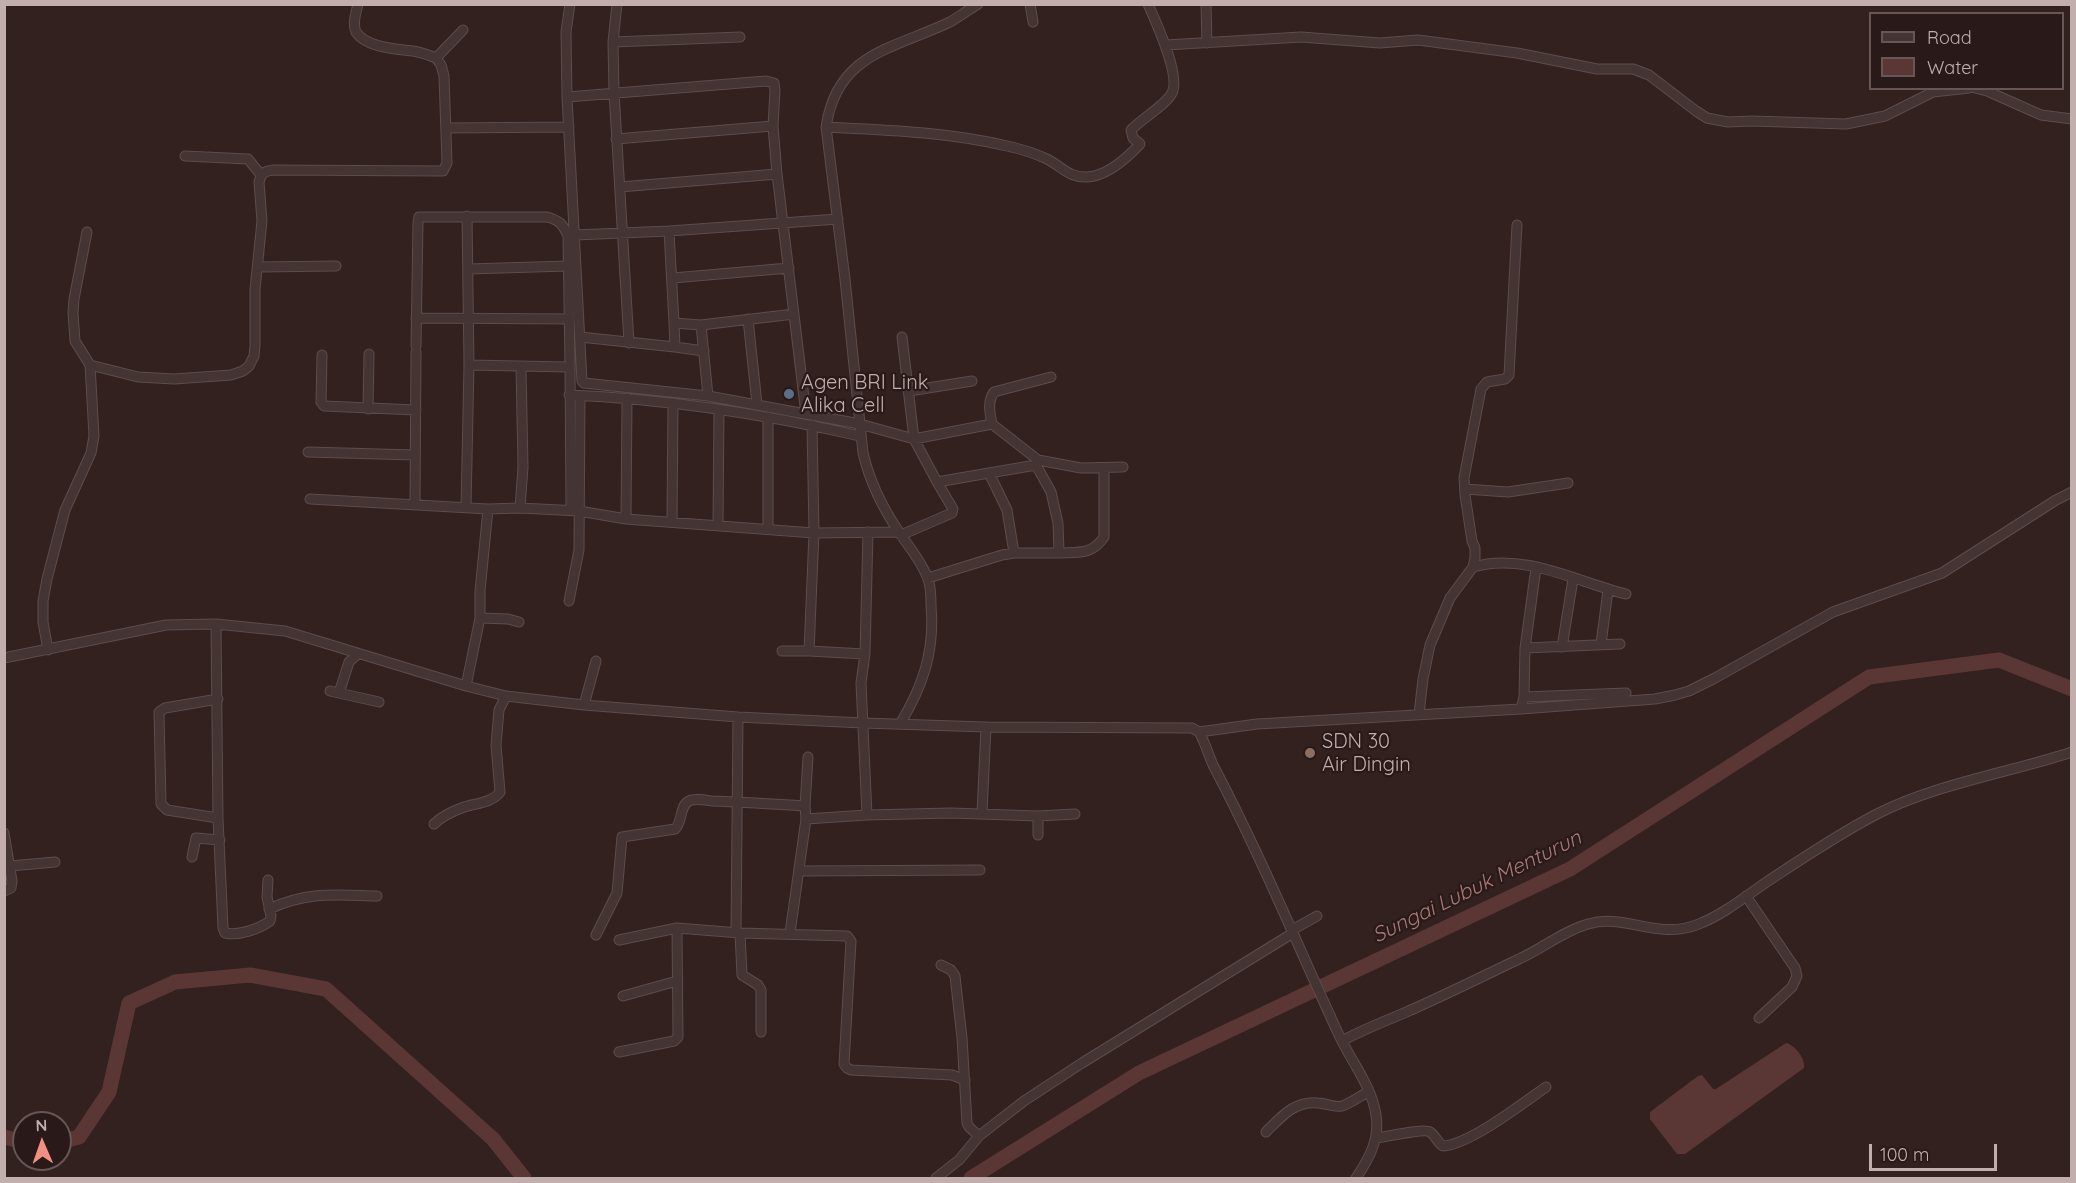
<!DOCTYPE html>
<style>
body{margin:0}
#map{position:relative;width:2076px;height:1183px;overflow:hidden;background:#332120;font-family:Quicksand,sans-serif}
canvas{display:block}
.frame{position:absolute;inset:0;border:6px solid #c2afad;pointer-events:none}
.legend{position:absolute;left:1869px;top:12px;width:195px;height:78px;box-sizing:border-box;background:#291a19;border:2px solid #665654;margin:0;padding:8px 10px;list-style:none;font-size:18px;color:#c2afad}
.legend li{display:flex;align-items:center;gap:12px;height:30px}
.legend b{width:30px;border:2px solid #665654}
.north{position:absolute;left:12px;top:1111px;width:60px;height:60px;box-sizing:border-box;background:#291a19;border:2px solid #665654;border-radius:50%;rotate:358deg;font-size:16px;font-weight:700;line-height:24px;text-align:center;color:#c2afad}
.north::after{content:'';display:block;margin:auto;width:21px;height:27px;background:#f18f82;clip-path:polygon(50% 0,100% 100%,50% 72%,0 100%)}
.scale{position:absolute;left:1869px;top:1144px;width:128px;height:27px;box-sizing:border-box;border:3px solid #c2afad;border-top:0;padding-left:8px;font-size:18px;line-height:21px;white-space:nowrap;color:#c2afad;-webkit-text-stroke:4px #291a19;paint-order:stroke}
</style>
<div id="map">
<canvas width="2076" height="1183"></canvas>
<div class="frame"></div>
<ul class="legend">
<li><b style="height:8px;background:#443433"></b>Road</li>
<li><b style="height:16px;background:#5a3734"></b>Water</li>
</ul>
<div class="north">N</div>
<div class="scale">100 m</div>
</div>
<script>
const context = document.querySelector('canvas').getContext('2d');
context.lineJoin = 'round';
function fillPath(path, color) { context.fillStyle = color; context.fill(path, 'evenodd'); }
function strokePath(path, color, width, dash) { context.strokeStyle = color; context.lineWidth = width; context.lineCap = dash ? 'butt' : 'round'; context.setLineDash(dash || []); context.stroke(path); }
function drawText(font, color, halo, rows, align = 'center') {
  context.font = font + ' Quicksand,sans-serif'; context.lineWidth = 4.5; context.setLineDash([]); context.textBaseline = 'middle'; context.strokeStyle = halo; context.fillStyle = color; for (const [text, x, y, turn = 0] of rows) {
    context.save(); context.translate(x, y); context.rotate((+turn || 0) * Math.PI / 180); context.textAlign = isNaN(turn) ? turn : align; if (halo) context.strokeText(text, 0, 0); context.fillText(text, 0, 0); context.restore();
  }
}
const water = new Path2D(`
 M1786 1043C1795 1045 1806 1059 1804 1068L1685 1154H1677L1650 1119V1112L1698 1076 1702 1075 1713 1089H1716Z`);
const river = new Path2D(`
 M4 1137 24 1142
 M60 1142 79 1137 109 1092 129 1003 175 982 250 975 326 989 493 1139 524 1178
 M971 1178 1139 1073 1570 869 1869 677 1999 660 2072 689`);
const minor = new Path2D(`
 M358 4C356 13 352 24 356 32 366 48 398 49 413 51 421 52 428 55 436 58
 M570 4 566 32 567 97 582 381 584 383 708 396 860 424 914 439 992 424 1038 460 1081 468 1123 467
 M617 4 613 42 614 92 629 343
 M1030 4 1033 22
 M1206 4 1207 43
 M613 42 740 37
 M1166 45 1301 37 1380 43 1418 40 1517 53 1597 69H1633L1649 75 1696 111 1707 118 1728 122 1752 121 1846 124 1885 116 1933 92 1969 88
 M1975 88 1987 91 2041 115 2072 119
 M567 97 766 81 774 83 775 90 773 126 777 174 806 414
 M826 127C887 130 948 132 1007 146 1021 149 1034 153 1047 159 1061 166 1069 178 1087 177 1108 176 1127 158 1140 144L1133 138 1131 130C1141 119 1166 105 1172 93 1181 76 1156 22 1148 4
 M446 128 569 127
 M616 139 773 126
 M185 156 248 159 261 175
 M620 187 777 174
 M669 231 674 323
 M575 235 669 231 838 219
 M258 267 336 266
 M468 269 568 266
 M673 278 789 268
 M416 318 570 319
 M748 319 757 404
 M701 325 708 396
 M580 337 675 347 674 323 701 325 794 314
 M902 337 914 439 937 482 989 473 1007 510 1014 553 1002 555 928 578
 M416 346 418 222 419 217H547C559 220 563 224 568 236L570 367
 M675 347 704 351
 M322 355 321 402 324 406 416 410
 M90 365 138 377 174 379 231 375 243 371 249 366 254 356 255 346V289L262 221 259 182C261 173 265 171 273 170L443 171 447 163 444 76 441 65 436 58 463 30
 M469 365 570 367 571 510
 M909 391 972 381
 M569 395C668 399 764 414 860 436
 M368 409 369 354
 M768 417V529
 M992 424C990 413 987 402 994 392L1051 377
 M812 425 814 533 809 651 865 654 868 532
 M308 452 415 455
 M989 473 1036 465 1038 461
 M1465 489 1508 492 1568 483
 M310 499 488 509
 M415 504 416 352
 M466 507 469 365 467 216
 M520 508 523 467 521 367
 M626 519 627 398
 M672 522 673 403
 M718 525 719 409
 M901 535 952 513 953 509 937 482
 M1014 553H1059L1058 523 1051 492 1036 465
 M1059 553C1079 552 1092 555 1104 537V468
 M1473 567C1524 552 1577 582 1626 594
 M569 601 579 550 580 396
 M480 618 508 619 519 622
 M216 624 218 818 167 810 161 804 159 712 165 708 218 699
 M1601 644 1608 590
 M1562 647 1573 579
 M1525 648 1620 644
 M48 650 43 622V601L47 579 65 510 91 453 94 436 90 365 75 341 73 313 74 299 87 232
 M782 651H809
 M4 658 166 625 216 624 285 631 466 686 506 696 584 705 738 717 863 723 986 727 1192 728 1199 732 1257 724 1521 709 1655 699 1675 695 1689 691 1715 678 1833 612 1942 573 2056 500 2072 492
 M466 686 480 618V591L488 509 520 508 579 511 626 519 814 533 899 532
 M330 691 379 702
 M339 693 349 662 358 654
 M1524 697 1626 693
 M584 705 596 661
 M1521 709 1524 697 1525 648 1536 568
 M1419 714 1423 679 1430 645 1450 598 1473 567 1475 558V548L1472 541 1465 495 1464 478 1481 389 1487 382 1505 379 1509 375 1517 225
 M900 724C923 686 935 651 931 606 931 597 931 587 928 579 922 562 909 547 899 532 882 507 870 483 863 453L845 279 826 127C837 53 893 49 950 22 959 17 968 10 978 4
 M1199 732C1205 742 1208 754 1213 765 1259 852 1297 944 1338 1033 1350 1060 1372 1086 1376 1115 1380 1139 1369 1159 1356 1178
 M805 806 808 757
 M982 813 986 727
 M867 815 951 813 1038 816 1075 814
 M1038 816V835
 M218 818 223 928 225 933C239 936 259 929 270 921L271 916 267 897 268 880
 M434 824C442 816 453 811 464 807 476 803 492 803 500 792L496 745 499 710 506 696
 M4 833 12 881 11 888 4 891
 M192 857 196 838 220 840
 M10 866 55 862
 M799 871 980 870
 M1746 896 1795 968 1797 976 1792 987 1759 1018
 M269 909C308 891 335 895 377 896
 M1292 930 1317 916
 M736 933 738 717
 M790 933 806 819
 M596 935 617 893 622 837 675 829C683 822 679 806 689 801 695 798 705 800 712 801 743 802 774 804 805 806L806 819 867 815 861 683 865 654
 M619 940 677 928 740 933
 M941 965 951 970 955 976 962 1038 967 1123 969 1127 979 1136
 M623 996 677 981
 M761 1032V990L758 985 742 975 740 933 847 936 851 941 844 1064 847 1068 851 1070 952 1075 965 1080
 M1342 1041C1362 1030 1383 1022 1404 1013 1443 996 1481 977 1519 959 1542 949 1563 931 1588 924 1626 913 1657 941 1699 924 1724 914 1746 896 1768 881 1803 858 1840 833 1877 814 1936 784 2008 773 2072 752
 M619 1052 674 1041 678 1037 677 928
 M1266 1132C1282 1116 1294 1101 1318 1103 1326 1103 1334 1108 1342 1106 1351 1103 1360 1096 1368 1092
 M1376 1138C1386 1137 1424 1128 1430 1132 1435 1135 1437 1142 1443 1146 1469 1145 1523 1103 1546 1087
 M936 1178 959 1160 979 1136 1024 1101 1082 1063 1293 933`);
const markers = [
 [789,394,6,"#5c6f8a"],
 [1310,753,6,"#8d6e63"]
];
const poiNames = [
 ["Agen BRI Link",801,383],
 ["Alika Cell",801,406],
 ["SDN 30",1322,742],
 ["Air Dingin",1322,765]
];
const waterNames = [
 ["Sungai Lubuk Menturun",1477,887,-26]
];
fillPath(water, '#5a3734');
strokePath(river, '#5a3734', 15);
strokePath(minor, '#5d4c4a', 11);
strokePath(minor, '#443433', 9);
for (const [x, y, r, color] of markers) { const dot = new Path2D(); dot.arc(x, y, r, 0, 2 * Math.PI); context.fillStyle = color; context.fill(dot); strokePath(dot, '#291a19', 2); }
drawText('20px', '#c2afad', '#291a19', poiNames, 'left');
drawText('italic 21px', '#a97a76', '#291a19', waterNames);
</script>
